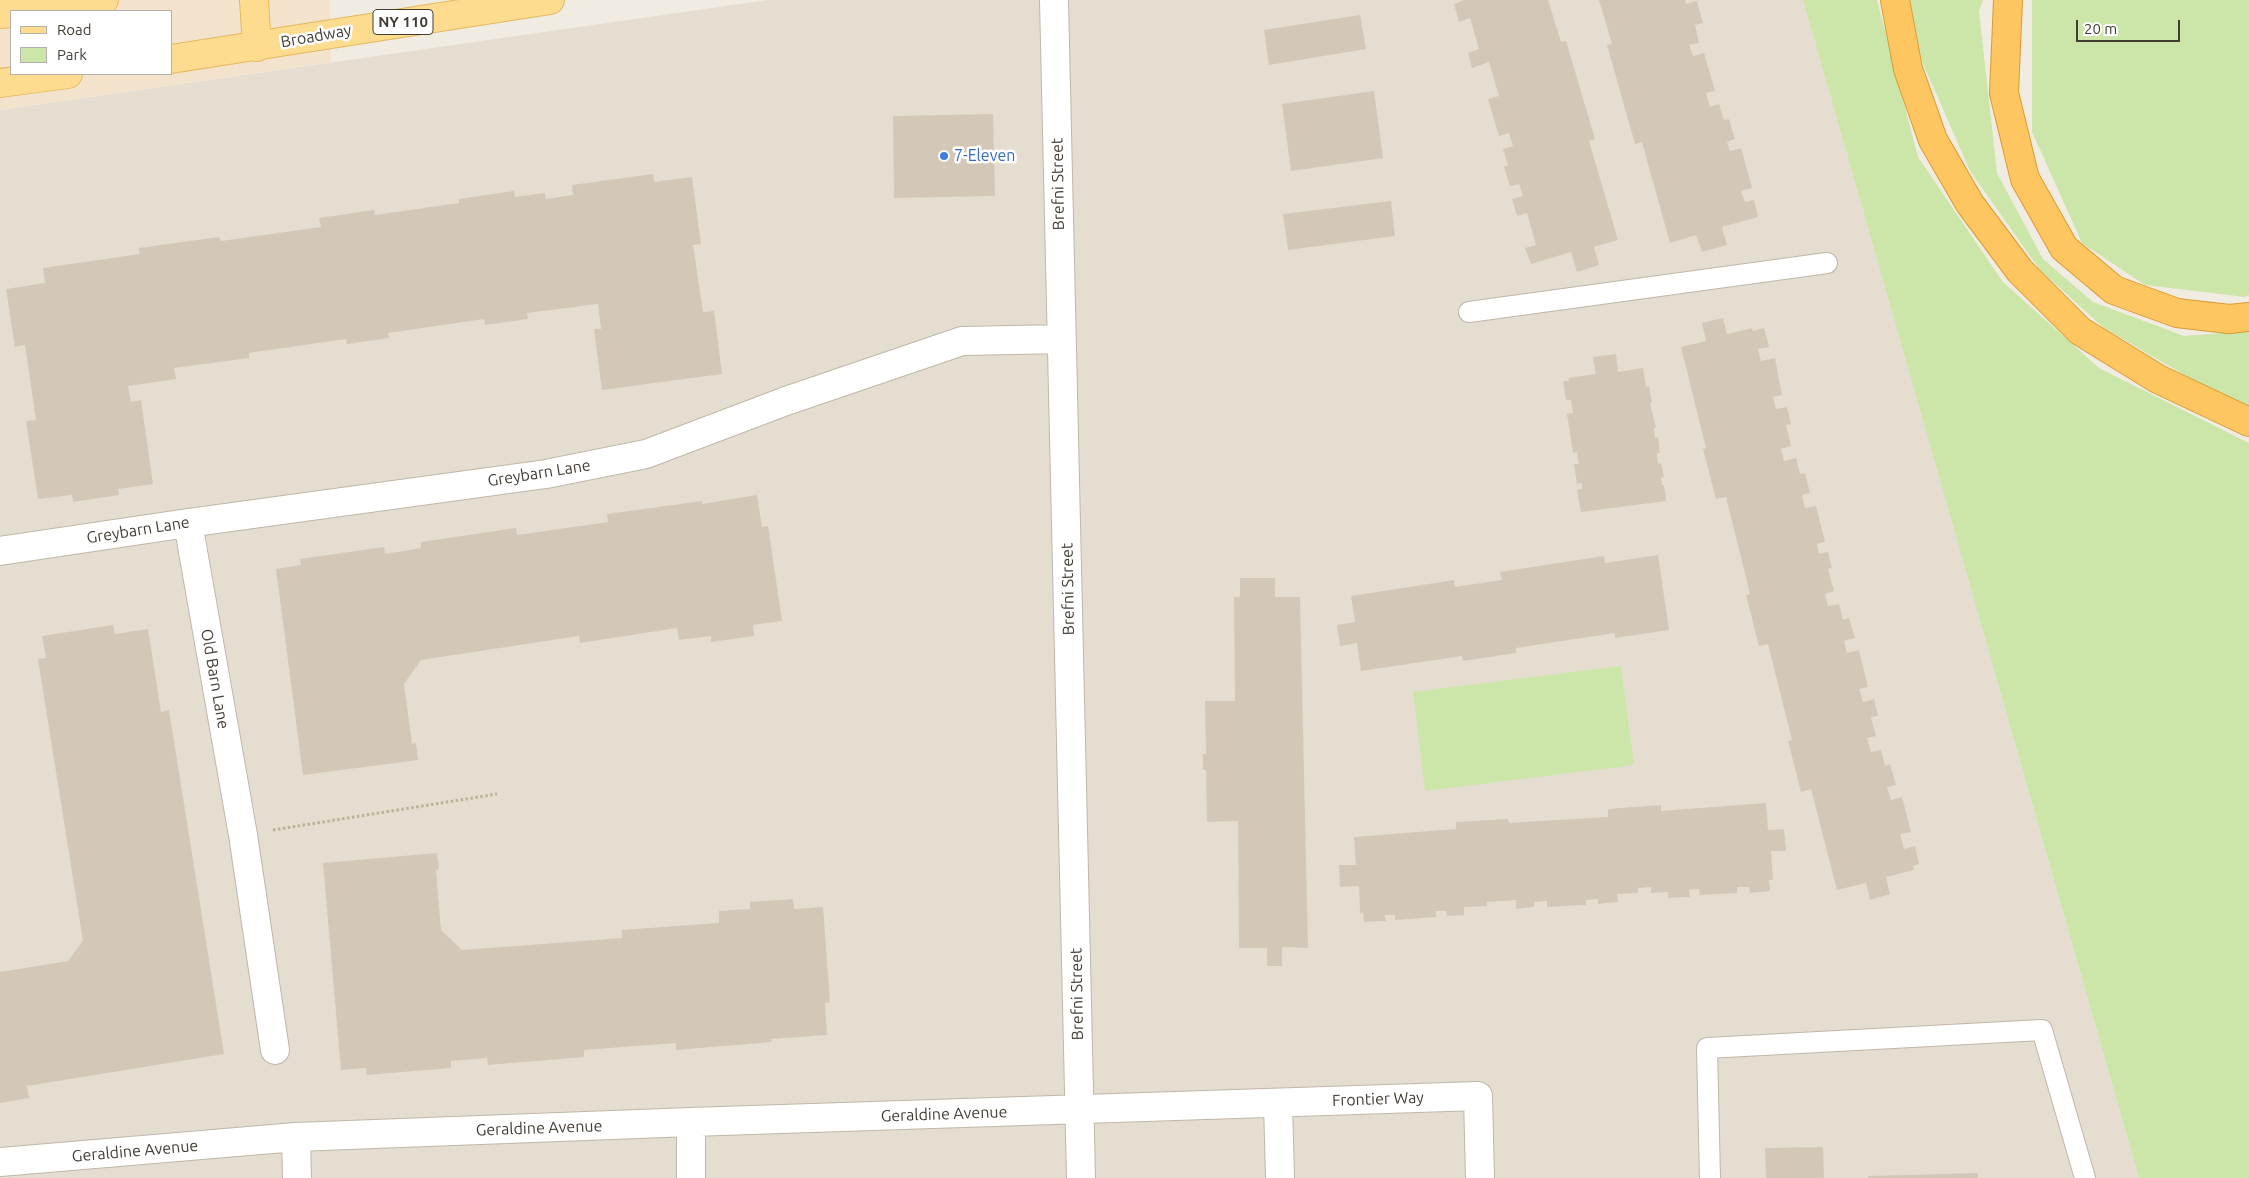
<!DOCTYPE html>
<style>
body{margin:0}
#map{position:relative;width:2249px;height:1178px;overflow:hidden;background:#f1ece2;font-family:Ubuntu,sans-serif}
canvas{display:block}
.legend{position:absolute;left:10px;top:10px;width:162px;height:65px;box-sizing:border-box;background:#fff;border:1px solid #b4b1ad;margin:0;padding:6px 9px;list-style:none;font-size:15px;color:#433c33}
.legend li{display:flex;align-items:center;gap:10px;height:25px}
.legend b{width:25px;border:1px solid #b4b1ad}
.scale{position:absolute;left:2076px;top:20px;width:104px;height:22px;box-sizing:border-box;border:2px solid #433c33;border-top:0;padding-left:6px;font-size:15px;line-height:18px;white-space:nowrap;color:#433c33;-webkit-text-stroke:4px #fff;paint-order:stroke}
</style>
<div id="map">
<canvas width="2249" height="1178"></canvas>
<ul class="legend">
<li><b style="height:6px;background:#fedc8f"></b>Road</li>
<li><b style="height:14px;background:#cce6aa"></b>Park</li>
</ul>
<div class="scale">20 m</div>
</div>
<script>
const context = document.querySelector('canvas').getContext('2d');
context.lineJoin = 'round';
function fillPath(path, color) { context.fillStyle = color; context.fill(path, 'evenodd'); }
function strokePath(path, color, width, dash) { context.strokeStyle = color; context.lineWidth = width; context.lineCap = dash ? 'butt' : 'round'; context.setLineDash(dash || []); context.stroke(path); }
function drawText(font, color, halo, rows, align = 'center') {
  context.font = font + ' Ubuntu,sans-serif'; context.lineWidth = 5; context.setLineDash([]); context.textBaseline = 'middle'; context.strokeStyle = halo; context.fillStyle = color; for (const [text, x, y, turn = 0] of rows) {
    context.save(); context.translate(x, y); context.rotate((+turn || 0) * Math.PI / 180); context.textAlign = isNaN(turn) ? turn : align; if (halo) context.strokeText(text, 0, 0); context.fillText(text, 0, 0); context.restore();
  }
}
const residential = new Path2D(`
 M767 0H1803L2139 1178H0V110Z`);
const commercial = new Path2D(`
 M0 0H330L331 62 0 110ZM11 11H171V74H11Z`);
const green = new Path2D(`
 M1803 0H1877L1918 157 2003 282 2099 368 2249 443V1178H2139Z
 M1910 0H1983L1979 11 1997 173 2043 259 2093 302 2184 336 2249 331V408L2229 401 2104 328 2040 270 1970 171 1922 61Z
 M2032 0H2249V295L2245 297 2145 285 2082 243 2032 132Z
 M1621 666 1634 765 1425 791 1413 692Z`);
const building = new Path2D(`
 M1464 0H1548L1561 42 1566 41 1595 139 1589 141 1618 240 1594 247 1599 265 1577 272 1571 252 1531 264 1525 248 1536 245 1527 213 1517 216 1512 199 1523 196 1519 184 1510 186 1504 167 1508 165 1503 149 1513 146 1509 133 1499 136 1488 99 1499 96 1489 62 1472 68 1468 53 1479 49 1470 18 1459 22 1454 4Z
 M1599 0H1685L1686 4 1697 1 1703 23 1695 25 1699 43 1689 45 1693 56 1704 53 1715 91 1706 93 1710 107 1719 104 1724 120 1729 119 1735 139 1727 142 1730 151 1741 148 1752 188 1741 191 1745 202 1754 200 1758 217 1722 227 1727 245 1702 252 1696 235 1670 243 1642 142 1635 144 1607 45 1612 44Z
 M1360 15 1366 49 1269 65 1264 30Z
 M1374 91 1383 158 1291 171 1282 104Z
 M993 114 995 196 894 198 893 116Z
 M653 174 654 182 692 177 701 244 693 245 703 312 714 311 722 374 602 390 594 329H601L598 304 527 313 528 319 485 325 484 319 388 333 389 338 347 344 346 339 249 353V358L174 368 176 379 128 386 131 402 141 400 153 484 118 489 119 495 73 502 72 495 38 499 26 421 36 420 25 345 15 347 6 289 45 283 43 268 140 254 139 248 219 237 221 241 321 227 319 218 374 210 375 215 459 203V199L514 191 515 197 545 193 546 199 573 195 572 185Z
 M1391 201 1395 236 1288 250 1283 214Z
 M1723 318 1727 334 1752 328 1753 331 1764 328 1769 347 1758 349 1761 361 1775 358 1782 395 1773 397 1776 409 1787 407 1791 424 1786 425 1791 446 1781 449 1784 461 1796 458 1800 474 1805 473 1810 493 1802 495 1805 508 1816 506 1825 542 1817 544 1819 554 1828 552 1832 568 1828 569 1834 591 1825 594 1828 606 1839 604 1843 620 1849 618 1855 638 1844 641 1847 653 1859 650 1868 687 1859 689 1863 702 1874 699 1878 716 1871 717 1876 736 1867 738 1871 752 1881 750 1885 766 1890 764 1896 785 1887 787 1891 800 1902 797 1911 832 1900 834 1904 849 1915 846 1919 864 1913 866 1914 870 1886 877 1890 894 1870 900 1866 883 1837 890 1811 789 1801 792 1788 741 1792 740 1768 644 1759 646 1746 595 1750 594 1726 497 1716 499 1703 449 1706 448 1681 347 1706 341 1702 323Z
 M1616 354 1618 372 1643 368 1646 387 1649 386 1652 403H1650L1656 428H1654L1655 438 1658 437 1660 453H1657L1658 464 1661 463 1664 477 1661 478 1662 485H1664L1666 501 1581 512 1577 490 1582 489V483L1577 484 1574 464H1579L1577 452 1573 453 1567 414 1573 413 1571 400H1566L1563 381H1569L1568 378 1596 374 1593 357Z
 M757 495 762 527 768 526 782 621 753 625 754 636 711 642V636L679 640 677 628 580 643 579 636 421 660 404 684 412 744 416 743 418 760 303 775 276 569 301 565 300 559 384 547 385 554 421 548V542L516 528 517 535 608 522 607 514 702 501V504Z
 M1658 555 1669 630 1615 638V633L1516 648V653L1463 661 1462 656 1361 671 1357 643 1340 646 1337 625 1355 622 1351 596 1454 580 1455 587 1502 580 1500 572 1604 556 1605 563Z
 M1240 578H1275V597H1300L1308 948 1282 947V966H1267V948H1239L1238 821 1207 822 1206 770H1203V754H1206L1205 701H1235L1234 597H1240Z
 M113 625 115 634 148 629 161 712 169 710 224 1054 27 1086 29 1098 0 1103V972L68 961 83 941 38 659 46 658 42 636Z
 M1766 803 1768 830 1784 829 1786 851H1771L1773 880H1769L1770 891 1750 893 1749 887H1737V893L1700 895 1699 889 1689 890 1690 897 1668 898V892L1651 893V887L1638 888V893L1617 894 1618 902 1598 904V899L1586 900V905L1547 907V901L1534 902V907L1516 909V900L1487 902V906L1464 907V915L1447 916 1446 911H1436V917L1395 920V915H1385L1386 921 1364 922 1363 912 1360 913 1359 886 1340 887 1339 865H1356L1354 837 1456 829V822L1508 819 1509 823 1608 817V809L1661 805V811Z
 M437 853 439 869 436 870 441 930 462 950 622 938V930L719 923V911L750 909V902L793 899 794 909 823 907 830 1002 825 1003 827 1035 771 1039 772 1042 676 1050V1043L584 1050V1057L488 1065 487 1058 451 1061V1068L367 1075 366 1068 341 1070 323 863Z
 M1823 1147 1824 1178H1766L1765 1148Z
 M1978 1173V1178H1868V1176Z`);
const path = new Path2D(`
 M273 830 497 794`);
const service = new Path2D(`
 M1469 312 1827 263
 M1710 1178 1707 1048 2042 1030 2085 1178`);
const minor = new Path2D(`
 M1054 0 1081 1178
 M188 523 243 835 275 1050
 M0 551 188 523 546 474 646 454 786 401 962 341 1062 339
 M1278 1103 1280 1178
 M691 1122V1178
 M296 1137 297 1178
 M0 1162 296 1137 691 1122 1478 1096 1480 1178`);
const primary = new Path2D(`
 M254 0 257 47
 M24 11 104 0
 M0 14 11 13
 M171 59 550 0
 M0 83 68 74`);
const motorway = new Path2D(`
 M1895 0 1908 69 1933 140 1970 204 2020 271 2080 331 2158 379 2249 422
 M2008 0 2004 93 2025 179 2064 248 2114 290 2177 313 2229 319 2249 317`);
const markers = [
 [944,156,5,"#3f7fe0"]
];
const shields = [
 [403,22,60]
];
const shieldNames = [
 ["NY 110",403,22]
];
const streetNames = [
 ["Broadway",316,36,-10],
 ["Brefni Street",1058,184,-91],
 ["Greybarn Lane",539,473,-9],
 ["Greybarn Lane",138,530,-9],
 ["Brefni Street",1068,589,-91],
 ["Old Barn Lane",215,679,80],
 ["Brefni Street",1077,994,-91],
 ["Frontier Way",1378,1099,-2],
 ["Geraldine Avenue",944,1114,-2],
 ["Geraldine Avenue",539,1128,-2],
 ["Geraldine Avenue",135,1151,-5]
];
const shopNames = [
 ["7-Eleven",954,156]
];
fillPath(residential, '#e5ded0');
fillPath(commercial, '#f4e3cc');
fillPath(green, '#cce6aa');
fillPath(building, '#d3c8b8');
strokePath(service, '#bfb7a8', 22);
strokePath(minor, '#bfb7a8', 30);
strokePath(primary, '#e3b85f', 30);
strokePath(motorway, '#dc9a31', 30);
strokePath(path, '#beaf96', 3, [2.5, 2.5]);
strokePath(service, '#fff', 20);
strokePath(minor, '#fff', 28);
strokePath(primary, '#fedc8f', 28);
strokePath(motorway, '#fdc661', 28);
for (const [x, y, r, color] of markers) { const dot = new Path2D(); dot.arc(x, y, r, 0, 2 * Math.PI); context.fillStyle = color; context.fill(dot); strokePath(dot, '#fff', 2); }
for (const [x, y, w] of shields) { const box = new Path2D(); box.roundRect(x - w / 2, y - 12.5, w, 25, 4); context.fillStyle = '#fff'; context.fill(box); strokePath(box, '#433c33', 1); }
drawText('bold 15px', '#433c33', null, shieldNames);
drawText('16px', '#433c33', '#fff', streetNames);
drawText('16px', '#366cbe', '#fff', shopNames, 'left');
</script>
